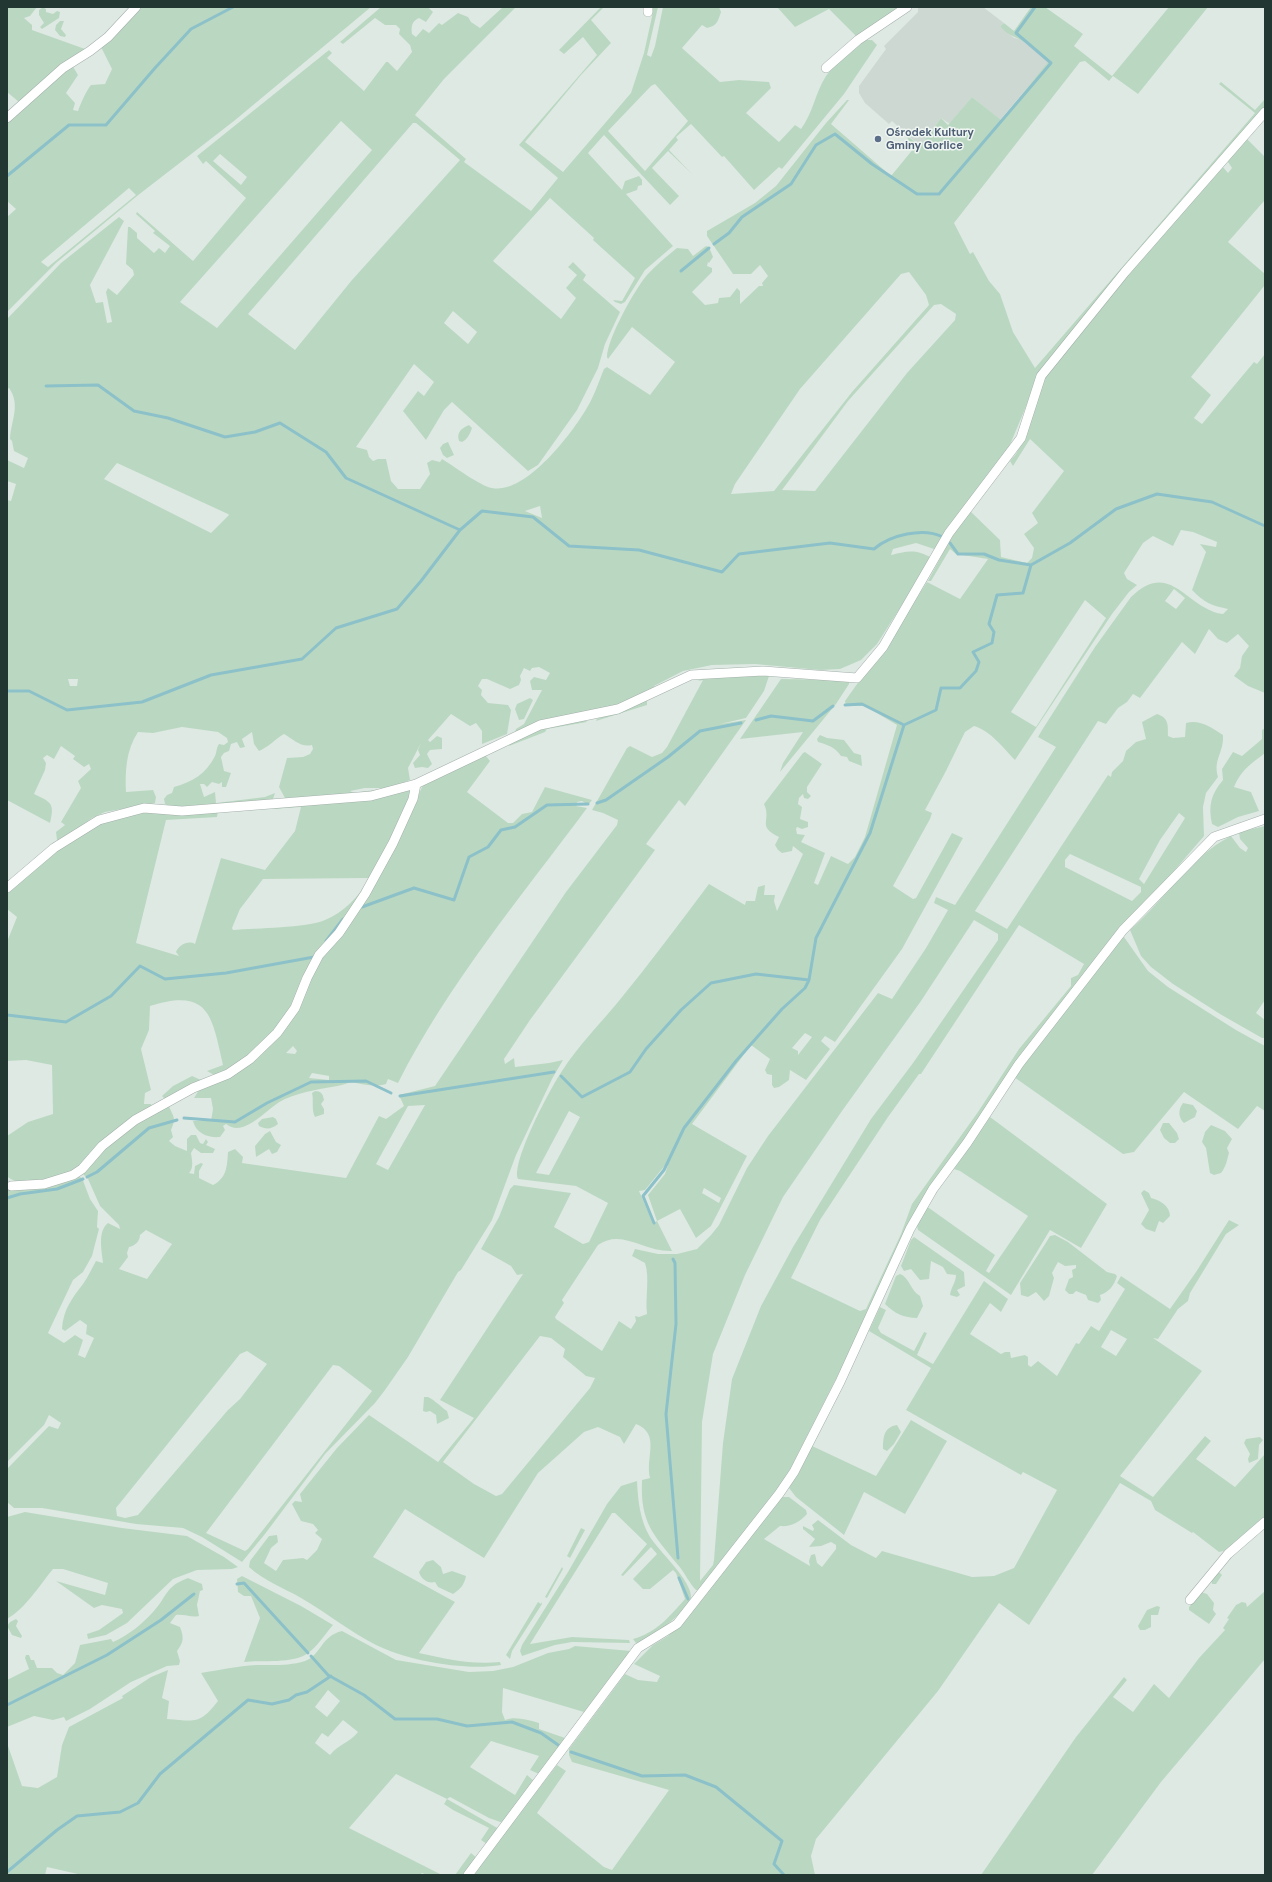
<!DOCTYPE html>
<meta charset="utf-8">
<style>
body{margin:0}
#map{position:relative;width:1272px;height:1882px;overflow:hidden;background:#dfe9e4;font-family:"DM Sans",sans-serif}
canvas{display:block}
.frame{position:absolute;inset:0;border:8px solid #223731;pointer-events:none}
</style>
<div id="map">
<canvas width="1272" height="1882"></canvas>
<div class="frame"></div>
</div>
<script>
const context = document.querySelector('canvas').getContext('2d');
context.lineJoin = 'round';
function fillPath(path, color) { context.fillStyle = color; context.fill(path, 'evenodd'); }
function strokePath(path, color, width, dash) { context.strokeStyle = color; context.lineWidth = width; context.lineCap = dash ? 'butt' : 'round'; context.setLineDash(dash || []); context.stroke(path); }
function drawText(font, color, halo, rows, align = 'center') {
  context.font = font + ' "DM Sans",sans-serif'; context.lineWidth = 3; context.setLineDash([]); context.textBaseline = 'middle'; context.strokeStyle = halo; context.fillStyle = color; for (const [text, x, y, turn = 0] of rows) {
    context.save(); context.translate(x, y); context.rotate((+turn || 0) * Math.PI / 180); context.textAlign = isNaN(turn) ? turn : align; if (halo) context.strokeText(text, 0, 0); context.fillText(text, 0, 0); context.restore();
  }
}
const built = new Path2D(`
 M918 7H983L1004 23 1000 26 1014 38 1020 39 1032 48 1049 62 1000 120 972 97 950 124 941 118 920 146 892 121 889 124 865 103 859 93V86L886 49 884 46 918 12Z`);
const green = new Path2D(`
 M7 7H37L30 16 24 18 32 25V30L85 49 19 102 7 92Z
 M43 7 46 9V12L53 14 57 11 60 12 59 18 42 29 40 27 44 23 39 15V10Z
 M140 7H371L234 121 137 196 56 263 7 312V217L16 209 7 201V121L72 65 78 75 66 93 75 103 73 110 78 111C80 105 86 91 91 85L105 84 112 69 101 47 125 24ZM129 188 136 195 48 267 41 262Z
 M381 7H428L433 12 426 22 419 18C412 21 411 26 412 34L416 37 423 29 429 33 439 23 442 25 458 13 468 17 471 22 480 28 503 7H516L444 79 415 115 466 159 464 162 531 211 558 178 519 145 597 55 583 37 564 54 559 50 601 7H604L591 20 611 43 581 75 525 142 563 172 631 93 644 53 653 12 650 7H658L647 55 651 57 655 46 663 7H719L721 12C718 21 717 26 707 28L702 25 682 48 720 82 739 80 769 82 771 88 746 113 779 142 795 125 801 129C813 113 815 93 826 76 836 62 851 51 864 40H872L877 45 844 94 782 169 779 167 754 190 724 156 722 157 691 124 676 137 678 140 669 150 692 174 668 151 652 168 679 196 670 205 604 135 588 153 622 190 625 181 639 176 642 180V185L638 186 637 190 626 194 673 246 645 270 625 302 621 304 615 302 597 284 613 300 622 301 635 278 593 240 594 238 550 198 493 261 561 319 576 298 566 288 577 275 568 267 573 262 586 275 583 280 620 312 605 344 598 368 577 410 538 465 528 471 452 402 444 410 426 440 403 411 418 391 424 396 434 382 414 364 356 447 367 450 369 457 373 461 378 459H386L391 481 398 489H420L430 474 427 463 432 460 440 462 442 459C454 466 480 486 492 488 526 495 574 431 588 406 595 394 599 381 604 369L607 367 650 395 675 362 632 327 608 359 607 357C607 339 635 289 647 275 656 265 667 256 677 248L688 249 693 256 706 246 709 247 713 257 709 263 708 262 707 266 712 268V272L692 292 705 305 718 303 719 298 730 297 737 288 740 291V304L759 286H763L762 283 768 276 760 265 751 274H733L707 236V231L755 203 776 186 826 123 847 100H849L831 124 891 176 914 148 904 133 920 146 941 118 948 125 972 97 1001 120 1048 62C1040 55 1031 46 1021 40 1013 36 1006 34 1000 26L1004 23 1014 31 1031 7H1045L1083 34 1074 46 1112 76 1169 7H1208L1138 94 1113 76 1109 81 1085 61 1080 62 954 223 970 254 973 252 989 281 1000 294 1013 332 1035 368 1255 113 1219 84 1221 82 1255 110 1265 99V108L1184 197 1043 366 1009 447 937 550 916 543 893 549 891 555C909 551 915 549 932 558L877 644 861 660 840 669 820 670 755 664 712 665 683 671 654 686 655 689 624 703 550 720 515 732 516 729 524 724 542 690H532L530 681 534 677 546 680 550 673 539 667 532 668 530 671 524 668 520 676 521 680 519 685 510 689 487 679H482L478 686 482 690 481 695 488 703 508 705 511 710 507 734 482 744V731L476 723 470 726 451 714 428 740 430 742 437 736 442 738V749L430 750 427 754 432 764 428 768 422 767 415 768 413 763 420 755 418 750 421 743 408 768 410 780 381 791 367 794 285 798 279 787 287 758 303 757 310 754 313 749 312 745C301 748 293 739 284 734 275 739 269 747 259 751L254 744 252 732 242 739 245 747 240 748 237 742 231 744 229 751 224 753 221 757 224 771 231 773 226 787H222V782L219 784 212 782 207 787 204 784H200L204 797 215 792 216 803 265 797 275 793 273 799 215 806H170L165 804 164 799 167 795 172 793 174 787C192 782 206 774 215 756 217 752 216 748 219 744L224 745 228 742 227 738 218 732 182 727 153 733 138 732C126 750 125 772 126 792L153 790 156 797 155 803 105 812 92 818 60 841 57 840 56 832 65 825 61 822 81 788 78 781 91 769 89 764 84 767 73 759 75 756 61 746 54 759 47 755 43 758 46 763 45 770 34 794C51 802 55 803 50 823L7 800V500L11 501 16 484 7 481V460L24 468 28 458 14 451 12 441 10 439C11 420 21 405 9 388L7 389V319L61 263 119 217 124 221 90 285 96 303 103 302 107 323 112 322 106 292 108 288 117 295 134 275 133 270 126 264 128 227H130L137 233V238L154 253 159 248 165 253 170 246 153 233 155 231 136 214 137 212 193 261 246 198 206 161 203 164 197 156 329 50 332 53 327 58 364 91 386 62H388L397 71 412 52 410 45 399 34 400 29 396 25H385L375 18 343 44 340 42ZM655 84 688 121 645 171 608 131 651 86ZM341 121 372 150 217 328 180 302ZM413 123H416L460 160 352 280 295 350 248 314ZM220 154 247 177 241 185 213 161ZM909 272 926 295 929 305 852 392 774 491 731 494 735 484 800 389 901 274ZM941 304 956 314 955 320 907 373 815 491 782 490 848 401 934 305ZM453 311 477 332 468 344 444 323ZM117 463 228 514 229 515 211 533 104 479ZM540 506 542 518 525 511ZM68 679H78L77 686H70ZM365 788H380L381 789 354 793 350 791Z
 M777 7H901L857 37 829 9 795 27Z
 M60 21H64L61 29 66 35 65 37 60 36 55 30 56 25Z
 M1245 137 1265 157V200L1228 242 1265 274V285L1191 377 1211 395 1194 418 1202 424 1254 362 1257 364 1265 354V693L1248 686 1234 676 1240 668 1242 656 1249 646 1238 634 1227 643 1218 639 1209 629 1195 654 1182 642 1140 698 1133 694 1127 702 1118 708 1106 724 1098 721 975 911 1007 929 1108 775 1111 777 1112 772 1123 761 1126 751 1136 742 1146 739 1142 722 1157 714C1169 718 1168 725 1168 736L1173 738 1185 737 1186 723C1200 719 1212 728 1223 735 1224 753 1213 759 1218 777L1206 793 1203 807 1204 836 1089 970 926 1196 869 1314 785 1479 699 1590H696C689 1583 685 1573 678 1565 653 1534 640 1523 642 1480L650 1478C645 1457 661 1434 636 1424L624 1444 620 1437 598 1427 584 1432 538 1473 484 1558 405 1509 373 1557 455 1602 419 1653C446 1659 472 1665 500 1662L501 1665C466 1671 408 1661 376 1645 350 1632 327 1613 301 1598 284 1588 264 1581 249 1567L250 1561 269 1536 277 1535 278 1542 271 1548 264 1563 276 1571 283 1560 303 1558 307 1560 317 1550 322 1539 315 1533 318 1530 313 1524 301 1521 292 1504 295 1501 302 1502 300 1494 337 1448 369 1415 438 1462 474 1418 440 1400 523 1274 517 1275 511 1266 481 1249 499 1217 510 1189 514 1185 571 1193 554 1227 583 1244 589 1242 608 1203 576 1186 518 1179C511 1162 551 1087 562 1071 578 1046 599 1025 618 1002 649 964 679 924 709 884L745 905 746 901H755L758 887 765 885 764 895H775L774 901 777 911 803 854 793 846 792 851 782 853 778 850 775 845 779 837C756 826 772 821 764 804L803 753 805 752 822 764 807 787V792L811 796 808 799 804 798 803 794 799 798 798 804 802 807 800 819 808 822V827L802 829 797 827 796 829 797 834 805 835 801 842 825 853 814 883 818 885 831 856 848 864 855 857 865 837 897 725 865 706H846L845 701 906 615 927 582 960 599 988 559 956 554 950 549 931 581H928L950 540 970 511 1000 540 1001 557 1027 563 1032 558 1034 548 1024 534 1038 523 1032 513 1064 471 1030 439 1013 466 1010 461 1016 454 1027 432 1044 379 1181 210 1222 166 1228 173 1232 168 1226 159ZM1181 530 1193 532 1217 542 1216 547 1200 544 1206 552 1192 590C1205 603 1210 605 1228 609L1223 614C1186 609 1171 558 1131 597L1095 647 1042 730 1038 737 1056 747 955 905 936 897 934 903 948 910 926 948 892 999 878 993 768 1136 747 1168 719 1225 711 1235 697 1249 677 1254H658L635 1249 632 1256 645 1263C650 1278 645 1297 647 1314L639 1317 635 1316 636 1321 631 1329 619 1321 602 1351 556 1319 555 1317 564 1303 562 1300 598 1245C622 1228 643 1252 672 1251L657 1221 680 1209 696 1238 711 1226 747 1156 692 1124 751 1045 770 1059 765 1070 767 1074 772 1075V1085L774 1088 779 1087 789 1080 790 1070 806 1080 830 1049 821 1041 825 1036 835 1042 902 949 963 838 952 833 916 898 913 899 893 886 930 819 932 813 925 810 946 771 965 732 974 726C991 731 1003 748 1015 760L1112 614 1129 592 1137 585 1127 579 1124 573 1143 543 1153 536 1173 546ZM1174 589 1185 598 1176 609 1165 601ZM1085 600 1106 618 1036 727 1011 712ZM1179 813 1185 818 1144 884 1139 879 1160 840ZM1070 854 1141 887V892L1132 901 1065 867V860ZM974 920 998 934V940L913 1063 871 1119 793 1247 761 1306 732 1379 723 1443 714 1560 713 1565 700 1581 702 1422 713 1354 745 1275 783 1197 842 1111 921 1001ZM1019 925 1084 964 1078 975 1071 978V986L1019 1049 978 1112 912 1204 901 1234 866 1309 860 1311 791 1278 820 1220 888 1117 919 1074H921ZM805 1033 812 1037 798 1055V1051L792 1048ZM569 1111 580 1117 549 1175 536 1173ZM666 1164 668 1165 665 1174 648 1195 657 1221 653 1223 639 1191 645 1190ZM704 1188 721 1198 719 1203 702 1193ZM540 1336 551 1338 565 1349 563 1357 586 1376 595 1378 590 1388 502 1494 496 1496 474 1484 443 1462Z
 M469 425 472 428C470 434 467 440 462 442L459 441C456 432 462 428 469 425Z
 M448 442 454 455 447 458 443 455 440 448 443 444Z
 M729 675 769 676 764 691 746 718 720 724 746 720 685 806 679 800 646 844 655 850 530 1020 504 1059 505 1064 514 1058 515 1067 549 1063 563 1060 552 1079 516 1155 492 1220 461 1270 458 1272 408 1357 385 1390 375 1403 325 1454 265 1534 242 1562 202 1537 183 1528 136 1524 42 1508H14L7 1502V1469L49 1426 58 1429 61 1423 49 1415 44 1425 7 1462V1186L77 1176 82 1178 90 1199 98 1211 97 1227 99 1229 92 1256 83 1272 73 1280 48 1333 64 1343 75 1335 83 1340 78 1355 85 1358 94 1338 86 1334 87 1325 80 1320 65 1331 62 1329C63 1310 72 1298 83 1284 88 1277 92 1268 96 1261L103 1263C102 1251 97 1232 108 1223L120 1229 119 1225 100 1206 88 1179 82 1173 104 1148 143 1120 168 1104C173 1117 177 1117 171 1130L173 1137 169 1141 175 1146 187 1151V1139L191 1135H196L200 1143 203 1144 206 1139 208 1142 206 1145 215 1149 213 1153H201L194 1148 191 1153C192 1160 194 1168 189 1173L194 1174 195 1166 201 1163 203 1164 199 1171V1178L213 1185C227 1178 227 1166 228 1152L235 1149 243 1157 242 1163 346 1178 379 1116 386 1119 404 1106 399 1095 435 1086 566 892 617 825 618 820 603 813 592 810 627 748 630 746 652 757 662 753 667 747 703 680 698 681 703 678ZM425 1105 388 1170 376 1164 408 1106ZM146 1230 172 1244 147 1279 119 1269 128 1257 127 1253 129 1247C135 1246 140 1241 140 1235ZM247 1351 267 1364 240 1399 228 1410 138 1515 125 1518 117 1516 116 1508 240 1354ZM333 1365 339 1366 372 1391 248 1549 245 1551 206 1533Z
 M781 679 846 680 849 681V684L836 704 780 772 783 763 803 732 740 739Z
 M530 698 533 700 524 719 519 720 515 709 517 704Z
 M647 700V705L596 721 597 719Z
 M584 719 587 722 547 729 545 732 509 746 510 742 531 732Z
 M1265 728V753C1250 765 1242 769 1234 787L1251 792 1259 811 1238 817 1218 827 1212 824C1208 806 1211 794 1223 780L1222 769 1233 752 1242 756 1262 739V730Z
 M820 735 827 738 844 740 854 753 861 755 862 766 849 761 847 757 841 756C835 747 828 745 818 742L817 739Z
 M496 748 497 751 485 755 490 761 467 792 508 823H513L522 814 532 812 545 787 592 800 588 805 582 801 577 802 576 806 587 808C521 897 448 984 398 1083L388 1079 386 1084C375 1087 367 1085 356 1083 352 1081 346 1084 342 1085 322 1089 304 1091 285 1099 267 1107 245 1139 226 1124L223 1126 225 1130 220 1137C209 1138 196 1134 193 1121H211L213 1109 211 1098H194L199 1090 229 1077 257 1059 280 1034 308 980 323 955 384 867 423 785ZM293 1046 297 1051 295 1054 286 1053ZM312 1073 329 1076V1080L309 1078Z
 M410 787 412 789C410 801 404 812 399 823 386 855 368 887 348 916 335 933 321 949 309 967 298 985 294 1007 280 1024 262 1047 241 1064 214 1075L207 1071 223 1065C212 1017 210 987 150 1006L149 1030 141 1049 151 1090 145 1093 144 1104H151L152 1107C135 1119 115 1130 100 1145 92 1153 87 1163 77 1170 63 1179 20 1190 7 1176V1136L28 1122 53 1114 52 1065 26 1060 7 1061V942L17 917 7 909V893C49 860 90 813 147 811 159 810 172 812 184 813 195 813 207 812 218 811L217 817 166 820 136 943 179 956 176 952C179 945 188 940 195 944L221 858 265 870 295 831 301 807 274 809V804L362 800 382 797ZM263 879 368 878V879C359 897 344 912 325 920 306 928 256 928 233 930L232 928 240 909Z
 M1265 826V1000L1256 1013 1265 1020V1038H1262L1220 1014 1173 984 1151 967 1141 956 1130 930C1167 898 1187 859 1231 836L1240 848 1246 852 1248 848 1240 839 1239 832Z
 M1124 937 1148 971 1168 987 1236 1030 1265 1046V1111L1257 1106 1238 1129 1184 1092 1134 1152 1123 1154 1014 1077 1121 938Z
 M192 1076 201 1080 165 1099 162 1096 173 1086Z
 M315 1091C321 1091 323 1094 324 1100L321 1104 324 1109V1114L315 1117C311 1109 314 1101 312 1093Z
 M1183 1103 1193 1105 1197 1111 1195 1117 1184 1123C1178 1118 1178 1109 1183 1103Z
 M273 1117 276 1119 278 1124C272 1129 266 1130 259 1126L258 1123 262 1119Z
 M990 1117 1107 1204 1081 1248 1050 1230 1011 1295 918 1230 917 1226 927 1207 929 1208 995 1255 986 1271 989 1273 1028 1216 960 1171 954 1169Z
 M1163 1123H1169L1177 1133 1179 1139 1175 1143H1170L1164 1138 1160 1130Z
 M1211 1125 1225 1131 1232 1139 1227 1148 1229 1153C1227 1160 1226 1167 1221 1173L1214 1175 1210 1173 1206 1148 1202 1142 1205 1132Z
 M270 1131 276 1142 281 1145 277 1152 272 1154 269 1149 256 1157 255 1146 265 1134Z
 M1144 1190 1149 1193 1151 1198C1160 1200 1170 1206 1170 1216L1163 1223 1159 1221 1155 1232 1146 1229 1141 1224 1149 1210 1141 1193Z
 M1229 1220 1239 1225 1226 1234 1190 1293 1188 1301 1178 1309 1158 1339 1153 1338 1202 1371 1120 1476 1153 1497 1205 1436 1211 1441 1196 1459 1235 1487 1265 1454V1517L1252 1527 1232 1549 1219 1552 1193 1532 1192 1533 1155 1510 1151 1501 1120 1483 1029 1625 999 1603 938 1691 816 1839 811 1856 815 1875H472L557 1765 566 1771 537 1813 604 1867 612 1870 669 1790 572 1762 569 1755V1749L625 1674 638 1680 657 1682 660 1676 634 1664 653 1645 668 1636 691 1612 781 1497H789L806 1510 807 1514C800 1522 791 1527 780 1526L764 1539 810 1566 809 1561 811 1555 815 1554 817 1563 822 1567 836 1549V1545L831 1542 821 1546 809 1547 815 1539 803 1529V1526L813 1531 814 1529 812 1525 818 1520 851 1545 876 1558 882 1551 972 1577 994 1576 1014 1568 1057 1490 1023 1472 1021 1475 906 1410 931 1368 869 1331 880 1307 886 1310 878 1328 881 1333 914 1351 924 1332 927 1333 917 1355 933 1364 984 1281 1008 1299 1001 1312 990 1303 970 1334 1001 1354 1005 1352H1010L1011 1358 1025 1355 1028 1357V1365L1031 1367 1038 1361 1057 1376 1076 1343 1079 1344 1091 1326 1099 1331 1125 1289 1117 1283 1121 1276 1170 1309 1196 1272ZM1111 1330 1127 1339 1116 1356 1101 1347Z
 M1055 1235 1068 1242 1107 1272 1115 1274 1117 1276C1114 1286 1109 1292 1100 1295L1101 1300 1098 1303 1088 1300 1086 1295 1076 1291 1073 1294H1069L1065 1290 1069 1279 1073 1277 1072 1270 1076 1268V1265L1065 1266 1058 1262 1052 1273 1054 1278 1049 1296 1044 1301 1036 1292 1028 1297 1021 1295 1020 1283 1047 1241 1050 1236Z
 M914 1237 964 1272 965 1286 957 1290 960 1295 957 1297 950 1295C951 1287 956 1282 956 1275L947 1274 943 1267 931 1261 929 1279 920 1280 911 1269 904 1271 901 1266 911 1240Z
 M900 1274C909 1277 911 1291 920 1296L923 1306 917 1318C904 1318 894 1313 885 1304L896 1276Z
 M424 1397H428C436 1401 441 1407 447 1411L449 1418 437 1424 436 1415 430 1411 426 1412 423 1411Z
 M911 1420 947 1441 905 1514 864 1492 844 1535 796 1497 789 1488 810 1445 876 1476Z
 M897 1425 901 1432 894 1444 887 1451 883 1449C883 1437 884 1427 897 1425Z
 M1260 1437 1263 1440 1259 1445 1258 1459 1249 1463 1248 1459 1250 1454 1244 1443 1246 1439Z
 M637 1481C638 1501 640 1520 650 1537 659 1551 693 1582 691 1598 691 1606 673 1619 667 1625 660 1632 646 1643 636 1643L633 1639C656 1633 670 1616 685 1599L676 1573 673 1570 650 1589H643L633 1579 657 1554 651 1547 623 1576 621 1575 647 1544 615 1513H612L530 1644 572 1637 629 1640 630 1643 572 1642 555 1645 522 1656 520 1651 522 1645 568 1572 607 1504 621 1486Z
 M25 1512 122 1528 187 1536 224 1557 238 1567 232 1569 197 1570 173 1579 127 1623 106 1635 88 1639 87 1634 99 1630 123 1613 122 1609 102 1605 94 1608 56 1581 105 1595 108 1583 63 1569H53C39 1586 26 1608 7 1619V1517Z
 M581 1528 585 1530 570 1558 567 1556Z
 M433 1560 441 1567 443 1574 452 1571 466 1576C464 1586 460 1589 453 1594L438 1587 435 1582C428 1584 421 1579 419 1572L426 1562Z
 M562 1567 563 1569 547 1598 545 1597Z
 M1218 1571 1222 1575 1216 1584H1212L1211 1579Z
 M242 1576 301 1606 333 1625C325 1634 318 1646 308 1653 294 1664 262 1660 244 1662L260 1618 251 1596H244L238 1592 237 1579Z
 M188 1578 202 1584 203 1590 200 1591 197 1605 199 1616C192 1618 184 1614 176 1615L170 1623 180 1627C184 1637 184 1642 177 1651L180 1661 179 1665 167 1666 131 1682 90 1709 66 1721 64 1717 53 1720 34 1716 7 1727V1680L29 1669 25 1658 26 1655H29L31 1660H34L37 1668H52L57 1673 63 1675 75 1663 80 1645 111 1639 113 1642C129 1635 142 1624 153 1612 168 1596 164 1587 188 1578Z
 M1265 1591V1659L1161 1782 1092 1875H981L1076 1737 1124 1677 1127 1680 1113 1697 1133 1712 1154 1684 1169 1698 1199 1658 1225 1630 1223 1628 1229 1619 1227 1618 1236 1605 1242 1602 1246 1603 1247 1607Z
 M1201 1592 1207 1594 1214 1603 1213 1610 1216 1614 1209 1624 1189 1610V1607Z
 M538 1602 541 1604 542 1602V1604L512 1651 510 1659 506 1655Z
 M1157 1606 1160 1607 1158 1615H1151V1627L1145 1630H1140L1138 1626 1147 1610Z
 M16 1619 18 1621 16 1626 22 1636 21 1638 12 1635 7 1626 10 1622Z
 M342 1631 396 1660 469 1672 493 1671 513 1667 548 1653 569 1649 575 1646 631 1651 539 1774 530 1770 539 1756 491 1741 470 1767 515 1795 527 1775 534 1781 503 1823 489 1818 450 1797 447 1799 499 1829 487 1844 481 1840 489 1828 453 1810 444 1804 447 1799 396 1774 349 1828 442 1875H427L422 1873 420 1875H82L47 1867 45 1875H7V1743L22 1786 38 1788 57 1777 62 1745 69 1727 123 1698 122 1696 151 1677 168 1670 162 1698 169 1701 167 1719C196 1721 199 1725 218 1701L201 1673C219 1670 238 1666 256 1665 273 1665 289 1666 305 1661 321 1655 321 1636 342 1631ZM503 1688 584 1712 565 1738 539 1729V1723C528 1720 515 1716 505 1720L502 1712ZM328 1690 340 1701 327 1717 315 1707ZM343 1720 358 1732C349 1743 339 1744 330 1755L315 1743 322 1733 328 1737Z
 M471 1853 477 1858 465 1875H455Z`);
const stream = new Path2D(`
 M7 176 69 125H106L155 68 191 29 233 7
 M714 244 729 233 742 217 791 184 816 145 835 134 872 164 917 194H939L1051 63 1016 33 1035 7
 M681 271 709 248
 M46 386 98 385 134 411 168 418 225 437 255 432 280 423 326 452 346 478 460 530
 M950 543 958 554H984L999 560 1031 565
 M7 691H29L67 710 142 702 211 675 302 659 336 628 397 609 421 581 460 530 482 511 533 517 569 546 639 550 722 572 739 554 830 543 874 549C890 535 923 527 943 537
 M845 705 862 704 904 725
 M756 720 771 716 813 721 833 706
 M597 803 606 800 668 757 700 731 741 723
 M362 907 414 888 454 900 469 857 488 847 501 830 515 827 547 805 588 804
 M326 941 343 919
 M7 1015 66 1022 111 996 140 966 165 979 226 973 314 957 316 955
 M561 1076 582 1097 630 1072 646 1049 681 1010 711 983 756 974 809 980 816 938 870 833 904 725 936 710 941 688H960L976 671 979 662 973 652 992 643 994 632 989 624 997 595 1023 593 1031 565 1070 543 1116 509 1157 494 1212 502 1265 526
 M400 1096 554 1072
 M184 1118 235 1122 267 1103 311 1082 366 1081 391 1093
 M87 1177 97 1172 149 1128 177 1120
 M7 1198 20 1194 57 1189 83 1179
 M654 1223 643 1196 664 1170 684 1128 736 1061 782 1009 805 988 809 980
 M673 1259 675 1263 676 1324 666 1414 678 1558
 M679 1578 688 1599
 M237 1584 244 1583 308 1653
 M311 1656 328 1675 364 1695 395 1719H437L467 1726 512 1722 541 1733 561 1747
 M7 1705 107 1655 161 1620 194 1594
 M571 1752 642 1776 685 1775 716 1787 782 1841 774 1864 784 1875
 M7 1872 57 1830 77 1816 120 1812 138 1803 160 1774 248 1700 272 1704 289 1700 296 1695 307 1692 331 1676`);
const minor = new Path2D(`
 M648 12V7
 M826 68 858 40 907 7
 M7 118 63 68 90 51 108 37 136 7
 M7 888 54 848 99 820 144 808 182 811 371 796 416 784 540 725 618 709 691 675 763 671 857 678 883 647 949 533 1021 438 1041 376 1125 272 1265 112
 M11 1186 44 1184 73 1175 82 1169 102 1146 135 1120 193 1088 228 1074 250 1059 277 1033 295 1008 307 978 319 955 339 933 365 894 393 843 413 799 416 784
 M1190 1600 1228 1554 1265 1522
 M468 1875 638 1648 677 1624 779 1494 794 1472 840 1382 910 1229 933 1189 967 1143 1019 1064 1123 930 1214 837 1265 819`);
const markers = [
 [878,139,4,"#5c6f8a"]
];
const serviceNames = [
 ["Ośrodek Kultury",886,133],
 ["Gminy Gorlice",886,146]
];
fillPath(built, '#ced8d3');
fillPath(green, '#bad8c1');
strokePath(stream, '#8cc1c9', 3);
strokePath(minor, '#a3b0ab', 10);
strokePath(minor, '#fff', 9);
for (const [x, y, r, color] of markers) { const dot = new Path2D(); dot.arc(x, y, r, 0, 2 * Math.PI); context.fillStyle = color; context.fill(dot); strokePath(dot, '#eff6f2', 1.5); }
drawText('bold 11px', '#4e5e75', '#eff6f2', serviceNames, 'left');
</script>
